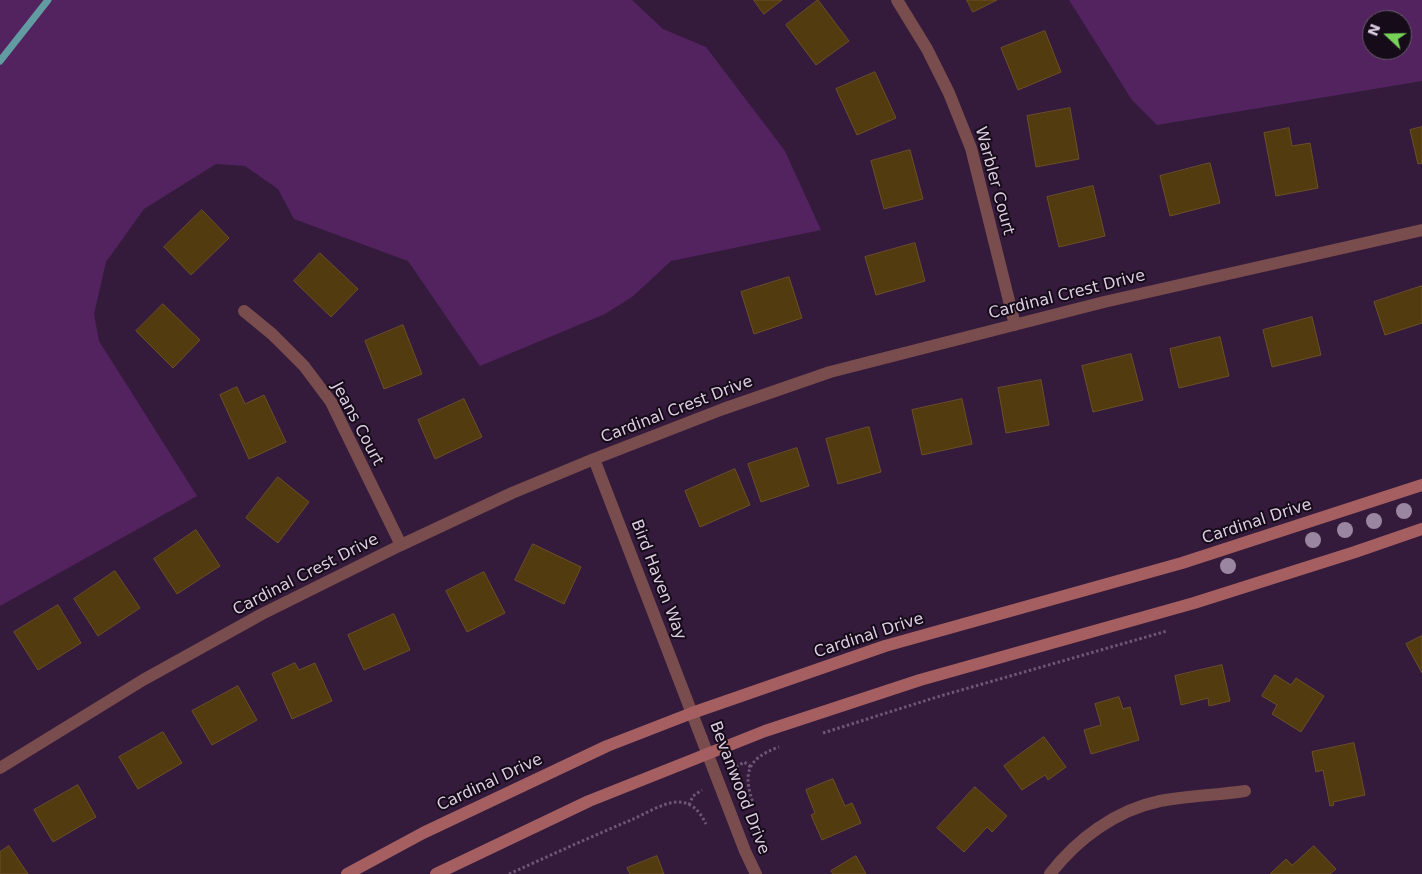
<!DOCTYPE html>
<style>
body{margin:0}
#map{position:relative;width:1422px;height:874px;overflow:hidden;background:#341b3c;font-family:"DejaVu Sans",sans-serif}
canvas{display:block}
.north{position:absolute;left:1362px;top:10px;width:50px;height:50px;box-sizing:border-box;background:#160b19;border:1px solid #665969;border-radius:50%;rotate:291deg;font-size:14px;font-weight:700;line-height:20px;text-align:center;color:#ddcde2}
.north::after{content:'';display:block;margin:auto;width:18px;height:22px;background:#78d158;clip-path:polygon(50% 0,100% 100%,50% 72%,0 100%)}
</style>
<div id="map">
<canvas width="1422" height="874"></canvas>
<div class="north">N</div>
</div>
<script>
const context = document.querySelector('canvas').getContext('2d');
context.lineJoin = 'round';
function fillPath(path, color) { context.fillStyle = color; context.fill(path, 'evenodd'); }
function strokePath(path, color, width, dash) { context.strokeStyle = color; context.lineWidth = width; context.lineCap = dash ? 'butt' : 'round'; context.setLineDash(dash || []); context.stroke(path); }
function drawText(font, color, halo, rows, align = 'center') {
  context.font = font + ' "DejaVu Sans",sans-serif'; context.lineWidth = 4; context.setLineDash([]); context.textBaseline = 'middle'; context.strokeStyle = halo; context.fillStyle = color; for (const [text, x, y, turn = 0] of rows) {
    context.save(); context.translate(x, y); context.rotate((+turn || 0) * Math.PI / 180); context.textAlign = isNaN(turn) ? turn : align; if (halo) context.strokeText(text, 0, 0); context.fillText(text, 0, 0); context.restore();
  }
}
const green = new Path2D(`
 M0 0H632L663 29 706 47 785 151 821 230 671 261 632 297 605 314 480 366 408 261 294 219 278 189 245 166 216 164 144 209 106 262 94 314 99 341 197 496 0 606Z
 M1069 0H1422V81L1157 125 1132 100ZM1372 20H1402V50H1372Z`);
const stream = new Path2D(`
 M0 61 48 0`);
const building = new Path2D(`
 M754 0H782L764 14Z
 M818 0 849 41 816 65 786 25Z
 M967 0H997L973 12Z
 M1045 31 1061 72 1018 90 1001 48Z
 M875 72 896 118 857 135 836 89Z
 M1070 108 1079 159 1036 167 1027 116Z
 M1422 127V163L1418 164 1410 130Z
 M1289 128 1292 146 1310 143 1318 188 1276 196 1264 133Z
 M910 150 923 199 884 209 871 161Z
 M1210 163 1220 203 1170 216 1160 176Z
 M1093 186 1105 236 1059 247 1047 197Z
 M202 210 229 238 191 275 164 247Z
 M915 243 925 281 876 295 865 257Z
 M320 253 358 289 331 317 294 281Z
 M789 277 802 318 754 334 741 292Z
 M1422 286V323L1385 335 1374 302Z
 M163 304 200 340 173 368 136 331Z
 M1312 317 1321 355 1272 367 1263 330Z
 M403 325 422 374 384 389 365 341Z
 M1220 337 1229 376 1179 388 1170 349Z
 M1131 354 1143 400 1093 412 1082 366Z
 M1041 380 1049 425 1006 433 998 388Z
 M237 387 245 404 264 395 286 442 249 459 220 395Z
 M464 399 482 437 435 459 418 420Z
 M962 399 972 444 922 455 912 410Z
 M869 427 881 472 838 484 826 439Z
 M797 448 809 486 761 502 748 464Z
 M735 469 750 505 700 527 685 491Z
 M278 477 309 502 278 543 246 518Z
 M196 530 220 566 177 594 154 559Z
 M533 544 581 567 564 604 515 580Z
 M115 571 140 608 98 636 74 599Z
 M484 572 505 613 467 632 446 591Z
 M58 605 81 643 38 670 14 632Z
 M394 614 410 650 364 670 348 635Z
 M1422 636V673L1406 644Z
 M295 663 299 670 315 663 332 701 292 719 272 674Z
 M1222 665 1230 701 1209 706 1208 698 1181 705 1175 676Z
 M1275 675 1291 685 1296 678 1324 696 1301 732 1272 714 1277 705 1262 696Z
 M238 686 257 720 212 745 192 711Z
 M1119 697 1123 709 1130 707 1139 740 1091 754 1084 730 1101 725 1095 704Z
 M163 732 182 763 138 789 119 757Z
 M1044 737 1066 767 1048 780 1045 775 1022 790 1004 766Z
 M1354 743 1365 795 1333 802 1334 805 1330 806 1323 770 1316 772 1312 752Z
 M833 779 845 806 852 803 861 823 822 840 811 815 815 813 806 790Z
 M78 785 96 817 53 842 34 810Z
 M975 787 1007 816 992 832 987 827 964 852 937 828Z
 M9 846 28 874H0V852Z
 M1314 846 1336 869 1330 874H1270L1286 859 1292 865Z
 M657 856 664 874H630L627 868Z
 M856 856 866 874H833L831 871Z`);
const path = new Path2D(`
 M823 733 937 697 1167 631
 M732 770 744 762 751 767
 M689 805 693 796 702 790
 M754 806C743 775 745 759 779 747
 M509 874C549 856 590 837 631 820 645 814 662 803 677 802 693 802 700 812 706 824`);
const street = new Path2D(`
 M897 0 927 49 949 93 971 148 1015 325
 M244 311 272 334 304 366 331 402 401 545
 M594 459 745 851 756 874
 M0 768 143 680 262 614 401 545 512 493 594 459 723 409 830 372 1104 302 1422 230
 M1050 874C1077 839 1116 810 1160 801 1188 796 1217 795 1245 791`);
const secondary = new Path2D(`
 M347 874 423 833 607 746 692 713 885 646 1182 563 1422 485
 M436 874 589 801 765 731 920 680 1194 603 1355 552 1422 529`);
const trees = [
 [1404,511],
 [1374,521],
 [1345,530],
 [1313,540],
 [1228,566]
];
const streetNames = [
 ["Warbler Court",994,181,75],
 ["Cardinal Crest Drive",1067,295,-14],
 ["Cardinal Crest Drive",677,410,-21],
 ["Jeans Court",357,424,62],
 ["Cardinal Drive",1257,522,-18],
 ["Cardinal Crest Drive",306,575,-27],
 ["Bird Haven Way",658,580,69],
 ["Cardinal Drive",869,636,-18],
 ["Cardinal Drive",490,783,-25],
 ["Bevanwood Drive",739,788,69]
];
fillPath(green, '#52235f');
strokePath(stream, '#629ba2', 7);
fillPath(building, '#533b10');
strokePath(building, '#6a5027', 1);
strokePath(path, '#6d5774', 3, [2.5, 2.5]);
strokePath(street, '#794c4d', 12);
strokePath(secondary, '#a65f61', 12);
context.fillStyle = '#9a86a1';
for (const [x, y] of trees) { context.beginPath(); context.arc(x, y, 8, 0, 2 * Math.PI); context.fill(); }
drawText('16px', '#ddcde2', '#160b19', streetNames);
</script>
